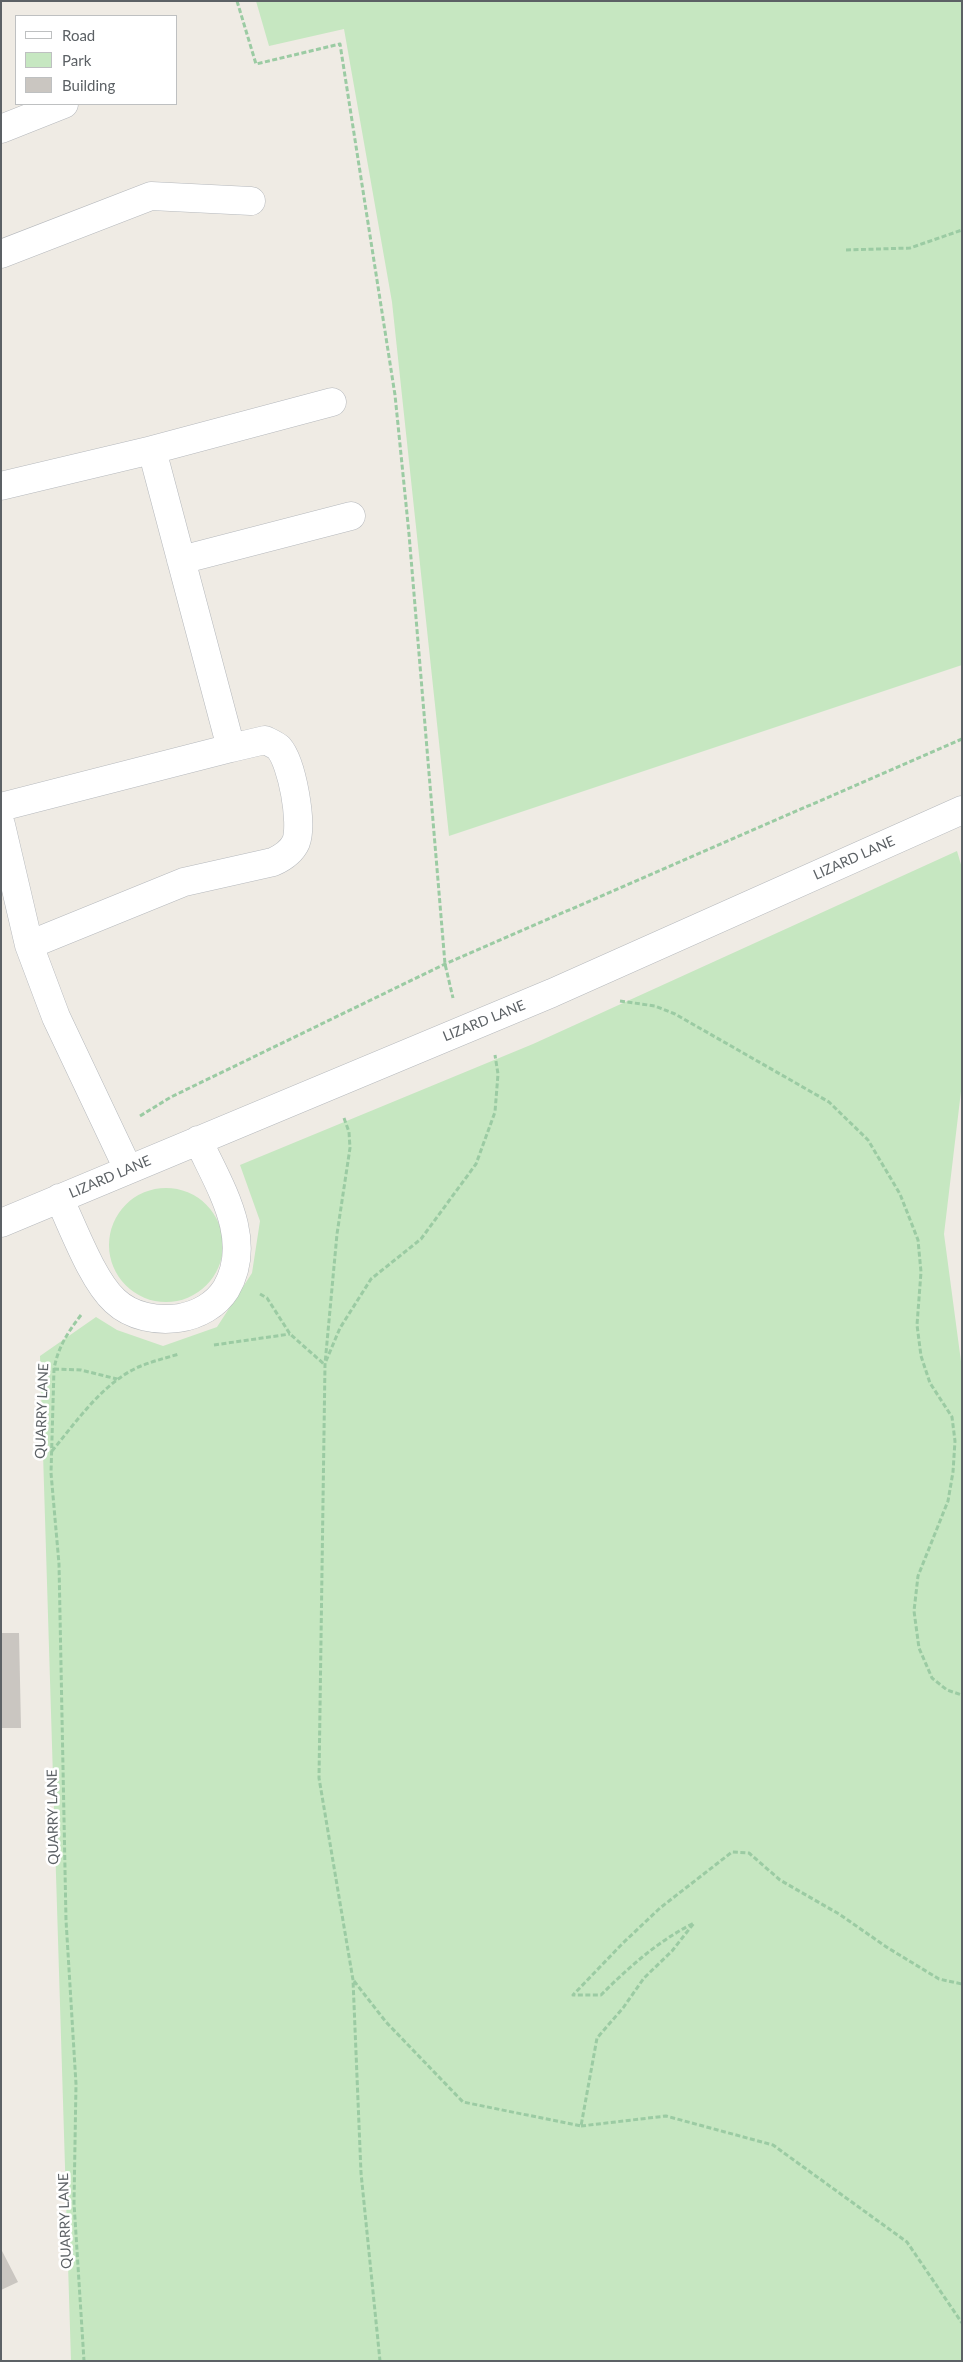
<!DOCTYPE html>
<style>
body{margin:0}
#map{position:relative;width:963px;height:2362px;overflow:hidden;background:#efebe4;font-family:Lato,sans-serif}
canvas{display:block}
.frame{position:absolute;inset:0;border:2px solid #5c6165;pointer-events:none}
.legend{position:absolute;left:15px;top:15px;width:162px;height:90px;box-sizing:border-box;background:#fff;border:1px solid #bec0c1;margin:0;padding:6px 9px;list-style:none;font-size:15px;color:#5c6165}
.legend li{display:flex;align-items:center;gap:10px;height:25px}
.legend b{width:25px;border:1px solid #bec0c1}
</style>
<div id="map">
<canvas width="963" height="2362"></canvas>
<div class="frame"></div>
<ul class="legend">
<li><b style="height:6px;background:#fff"></b>Road</li>
<li><b style="height:14px;background:#c6e7c1"></b>Park</li>
<li><b style="height:14px;background:#cac6c1"></b>Building</li>
</ul>
</div>
<script>
const context = document.querySelector('canvas').getContext('2d');
context.lineJoin = 'round';
function fillPath(path, color) { context.fillStyle = color; context.fill(path, 'evenodd'); }
function strokePath(path, color, width, dash) { context.strokeStyle = color; context.lineWidth = width; context.lineCap = dash ? 'butt' : 'round'; context.setLineDash(dash || []); context.stroke(path); }
function drawText(font, color, halo, rows, align = 'center') {
  context.font = font + ' Lato,sans-serif'; context.lineWidth = 5; context.setLineDash([]); context.textBaseline = 'middle'; context.strokeStyle = halo; context.fillStyle = color; for (const [text, x, y, turn = 0] of rows) {
    context.save(); context.translate(x, y); context.rotate((+turn || 0) * Math.PI / 180); context.textAlign = isNaN(turn) ? turn : align; if (halo) context.strokeText(text, 0, 0); context.fillText(text, 0, 0); context.restore();
  }
}
const green = new Path2D(`
 M256 1H962V665L449 836 392 302 344 29 269 46Z
 M957 851 962 868V1083L944 1234 962 1369V2361H71L40 1356 96 1317 117 1330 163 1346 217 1327 252 1273 260 1221 240 1165 533 1044Z
 M109 1245a57 57 0 1 1 114 0a57 57 0 1 1-114 0Z`);
const building = new Path2D(`
 M1 1633H19L21 1728H1Z
 M1 2249 18 2282 1 2290Z`);
const path = new Path2D(`
 M237 1 256 64 340 44 395 395 409 534 445 964 453 998
 M846 250 910 248 962 230
 M620 1001 655 1006 675 1014 829 1102 868 1140 900 1194 918 1240 921 1272 917 1325 921 1356 930 1383 952 1417 955 1441 953 1472 948 1501 918 1576 914 1611 919 1648 932 1678 947 1690 962 1695
 M140 1116 171 1097 445 964 962 739
 M344 1118 349 1132 350 1148 337 1234 325 1364 319 1778 353 1980 361 2173 380 2361
 M260 1294 267 1298 290 1334 324 1364
 M81 1315C68 1332 58 1347 54 1369L51 1473 59 1564 66 1920 76 2084 74 2203 84 2361
 M214 1345 290 1334
 M326 1361 340 1328 371 1279 421 1239 476 1164 495 1112 498 1074 495 1055
 M54 1369 81 1370 117 1379
 M52 1451C77 1421 104 1381 141 1366 153 1361 166 1358 179 1354
 M354 1981 386 2022 463 2102 581 2126 597 2038 623 2008 644 1978 672 1951 694 1923C658 1941 629 1967 601 1995H573L623 1943 660 1908 732 1852 749 1853 780 1880 839 1914 888 1948 939 1979 962 1984
 M581 2126 666 2116 773 2145 907 2242 962 2323`);
const minor = new Path2D(`
 M1 129 64 104
 M1 254 151 196 251 201
 M152 450 332 402
 M1 486 152 450 231 748 1 807
 M181 560 351 516
 M1 825 29 945 56 1017 128 1169
 M29 945 184 882 273 862C282 858 292 851 296 842 303 823 292 763 279 748 276 745 269 742 265 740L231 748
 M59 1198C73 1227 92 1280 115 1301 132 1317 157 1321 179 1318 198 1315 216 1305 226 1289 255 1239 219 1186 198 1140
 M1 1223 552 993 962 810`);
const streetNames = [
 ["LIZARD LANE",854,858,-24],
 ["LIZARD LANE",484,1021,-22],
 ["LIZARD LANE",110,1177,-23],
 ["QUARRY LANE",42,1411,-88],
 ["QUARRY LANE",53,1817,-91],
 ["QUARRY LANE",65,2221,-92]
];
fillPath(green, '#c6e7c1');
fillPath(building, '#cac6c1');
strokePath(minor, '#b5b8bc', 29);
strokePath(path, '#9bcba3', 3, [5, 2.5]);
strokePath(minor, '#fff', 28);
drawText('14px', '#5c6165', '#fff', streetNames);
</script>
